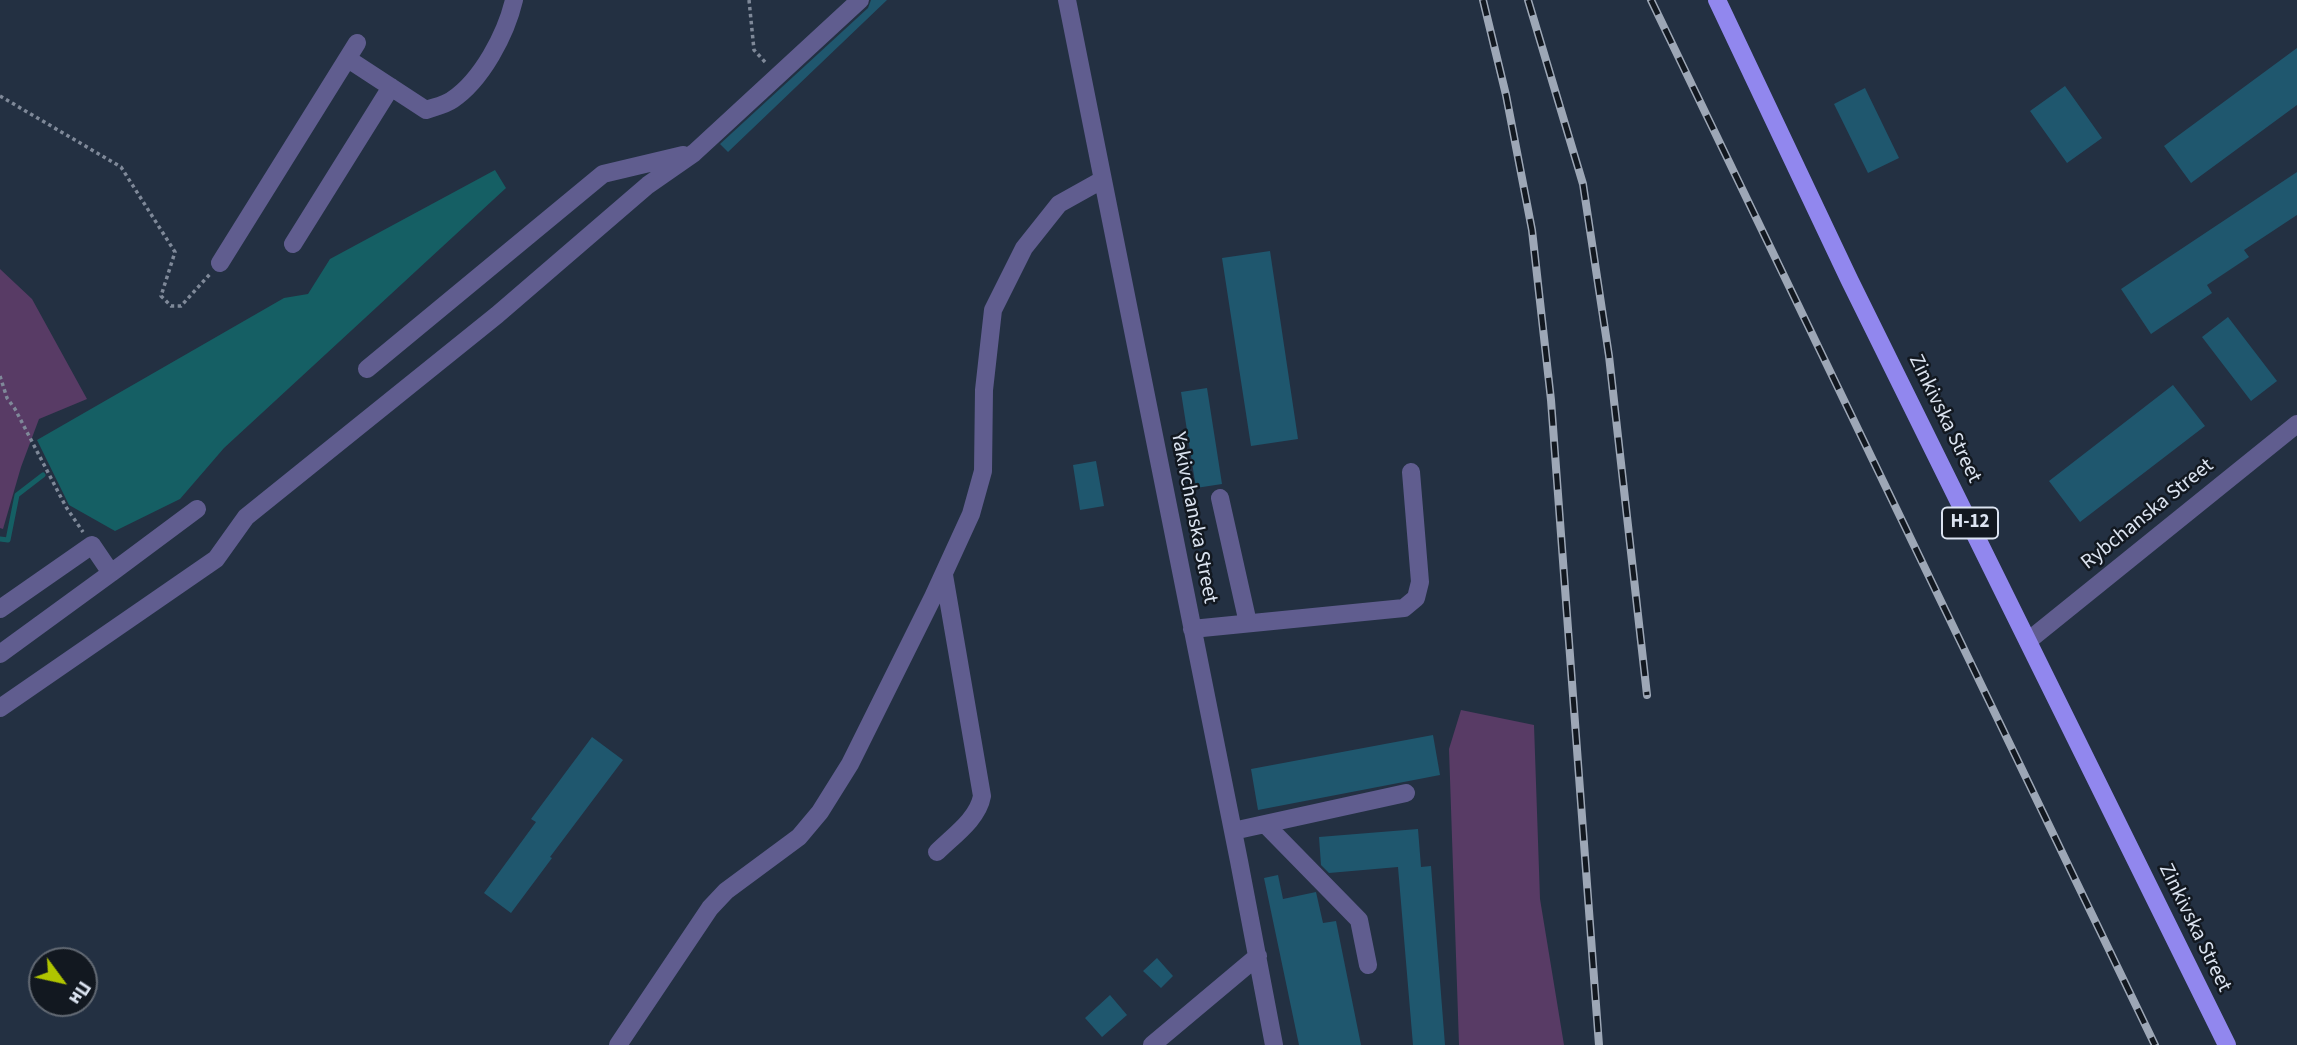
<!DOCTYPE html>
<meta charset="utf-8">
<style>
body{margin:0}
#map{position:relative;width:2297px;height:1045px;overflow:hidden;background:#233042;font-family:"Source Sans 3",sans-serif}
canvas{display:block}
.north{position:absolute;left:28px;top:947px;width:70px;height:70px;box-sizing:border-box;background:#121820;border:2px solid #626973;border-radius:50%;rotate:123deg;font-size:19px;font-weight:700;line-height:28px;text-align:center;color:#dbe3f0}
.north::after{content:'';display:block;margin:auto;width:24px;height:32px;background:#b0c500;clip-path:polygon(50% 0,100% 100%,50% 72%,0 100%)}
</style>
<div id="map">
<canvas width="2297" height="1045"></canvas>
<div class="north">Пн</div>
</div>
<script>
const context = document.querySelector('canvas').getContext('2d');
context.lineJoin = 'round';
function fillPath(path, color) { context.fillStyle = color; context.fill(path, 'evenodd'); }
function strokePath(path, color, width, dash) { context.strokeStyle = color; context.lineWidth = width; context.lineCap = dash ? 'butt' : 'round'; context.setLineDash(dash || []); context.stroke(path); }
function drawText(font, color, halo, rows, align = 'center') {
  context.font = font + ' "Source Sans 3",sans-serif'; context.lineWidth = 5; context.setLineDash([]); context.textBaseline = 'middle'; context.strokeStyle = halo; context.fillStyle = color; for (const [text, x, y, turn = 0] of rows) {
    context.save(); context.translate(x, y); context.rotate((+turn || 0) * Math.PI / 180); context.textAlign = isNaN(turn) ? turn : align; if (halo) context.strokeText(text, 0, 0); context.fillText(text, 0, 0); context.restore();
  }
}
const green = new Path2D(`
 M0 269 32 299 87 399 39 419 21 467 3 529 0 528Z
 M1461 710 1534 725 1540 899 1564 1045H1459L1449 749Z`);
const water = new Path2D(`
 M495 170 506 188 224 448 180 499 115 531 69 505 37 440 284 298 308 294 330 259Z`);
const stream = new Path2D(`
 M0 539 8 540 17 495 43 475`);
const building = new Path2D(`
 M871 0H887L728 152 720 144 868 8Z
 M2297 48V105L2191 183 2164 146Z
 M2065 86 2102 138 2067 163 2030 111Z
 M1865 88 1899 158 1868 173 1834 104Z
 M2297 172V215L2244 250 2249 257 2207 285 2212 293 2151 334 2121 289Z
 M1270 251 1298 439 1251 446 1222 258Z
 M2228 317 2277 381 2251 401 2202 337Z
 M2173 385 2205 426 2080 522 2049 481Z
 M1207 388 1222 484 1196 488 1181 392Z
 M1096 461 1104 506 1080 510 1073 465Z
 M1433 735 1440 775 1258 810 1251 769Z
 M592 737 623 760 550 857 552 858 511 913 484 893 536 822 531 819Z
 M1418 829 1421 867 1431 866 1445 1045H1413L1398 867 1329 873 1321 865 1319 837Z
 M1278 875 1283 899 1316 892 1323 923 1336 921 1361 1045H1299L1264 878Z
 M1157 958 1173 976 1161 988 1143 971Z
 M1110 995 1127 1015 1102 1037 1085 1018Z`);
const path = new Path2D(`
 M749 0 754 50 766 63
 M0 96 121 167 175 252 161 296 171 306H181L210 274
 M0 376 7 398 15 409 66 507 83 532`);
const minor = new Path2D(`
 M1067 0 1239 861 1274 1045
 M348 59 426 110C434 107 445 105 452 100 482 80 506 34 514 0
 M293 244 391 87
 M220 263 357 43
 M367 369 603 174 683 155
 M1220 498 1248 623
 M111 573 197 509
 M0 609 92 545 111 573 0 654
 M1192 629 1404 608 1416 598 1420 582 1411 472
 M2028 641 2297 424
 M0 708 216 559 246 517 497 315 648 185 694 153 860 0
 M1266 825 1359 920 1368 965
 M1233 831 1406 793
 M937 852C953 836 978 819 982 796L944 575
 M618 1045 710 908 726 891 799 837 820 812 850 764 933 597 971 514 983 471 984 390 993 310 1024 248 1059 204 1102 180
 M1152 1045 1258 956`);
const major = new Path2D(`
 M1717 0 1849 279 2227 1045`);
const rail = new Path2D(`
 M1483 0 1506 95 1532 230 1551 400 1599 1045
 M1528 0 1583 184 1609 356 1647 695
 M1651 0 2155 1045`);
const shields = [
 [1970,523,56]
];
const shieldNames = [
 ["Н-12",1970,523]
];
const streetNames = [
 ["Zinkivska Street",1944,419,64],
 ["Rybchanska Street",2148,515,-39],
 ["Yakivchanska Street",1193,518,79],
 ["Zinkivska Street",2194,928,64]
];
fillPath(green, '#583b65');
fillPath(water, '#155f64');
strokePath(stream, '#155f64', 5);
fillPath(building, '#1f576e');
strokePath(path, '#7f8999', 3.5, [3.5, 3.5]);
strokePath(minor, '#605d8f', 18);
strokePath(major, '#9187ee', 18);
strokePath(rail, '#9da7b6', 8);
strokePath(rail, '#121820', 5, [16]);
for (const [x, y, w] of shields) { const box = new Path2D(); box.roundRect(x - w / 2, y - 15.5, w, 31, 5); context.fillStyle = '#121820'; context.fill(box); strokePath(box, '#dbe3f0', 2); }
drawText('bold 19px', '#dbe3f0', null, shieldNames);
drawText('21px', '#dbe3f0', '#121820', streetNames);
</script>
